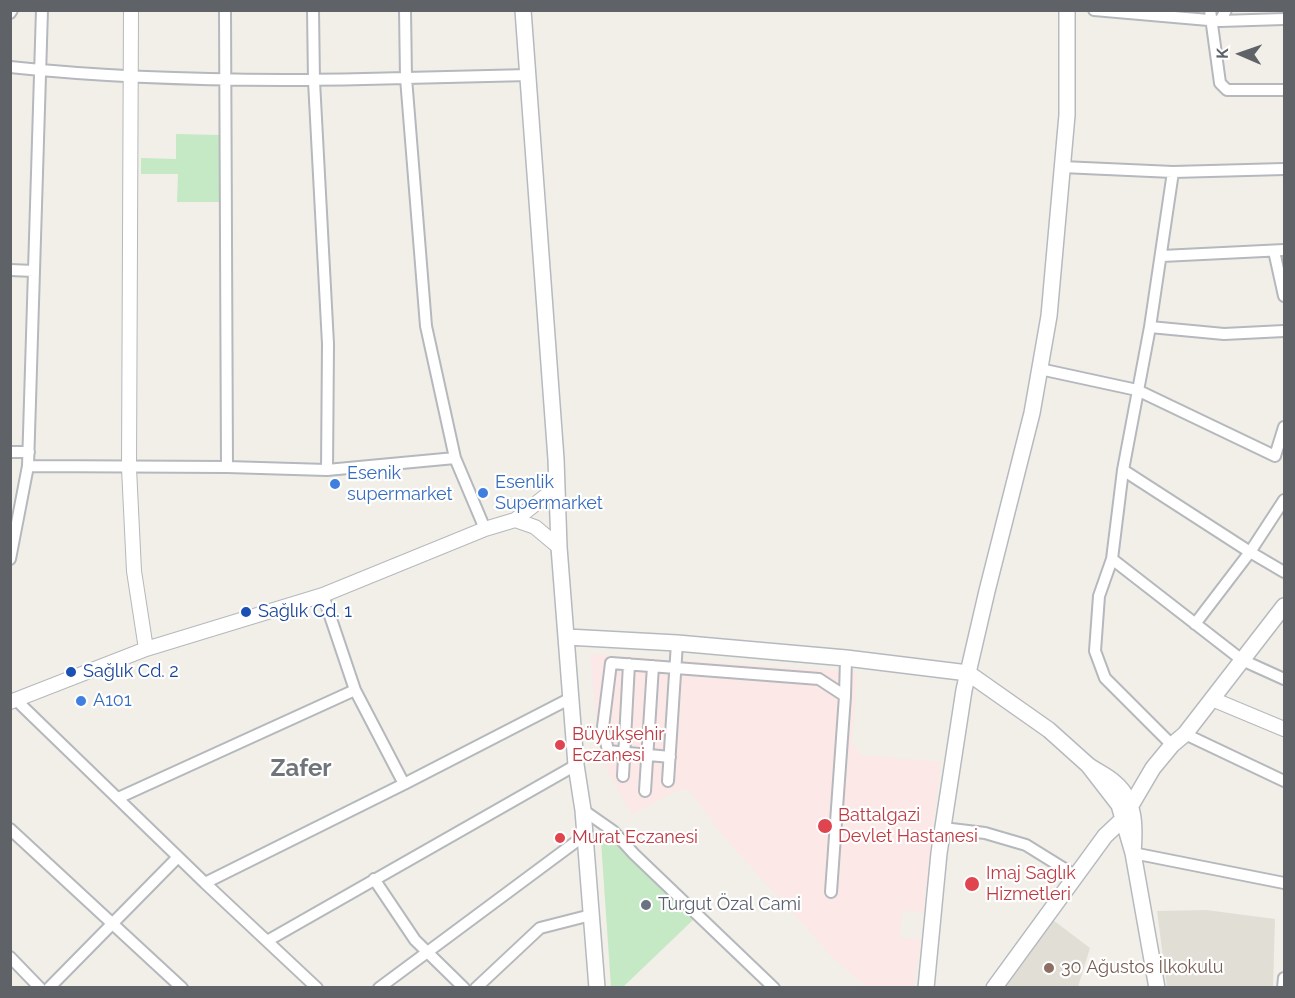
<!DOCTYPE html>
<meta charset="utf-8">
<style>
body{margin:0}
#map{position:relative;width:1295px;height:998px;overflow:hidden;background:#f1efe8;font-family:Raleway,sans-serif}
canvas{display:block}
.frame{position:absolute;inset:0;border:12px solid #5f6368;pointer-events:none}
.north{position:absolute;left:1211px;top:24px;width:60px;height:60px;-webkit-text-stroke:4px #fff;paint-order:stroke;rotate:272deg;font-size:16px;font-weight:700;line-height:24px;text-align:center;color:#5f6368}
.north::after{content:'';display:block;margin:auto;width:21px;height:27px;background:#5f6368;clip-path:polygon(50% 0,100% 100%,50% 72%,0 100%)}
</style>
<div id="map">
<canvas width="1295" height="998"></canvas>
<div class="frame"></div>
<div class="north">K</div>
</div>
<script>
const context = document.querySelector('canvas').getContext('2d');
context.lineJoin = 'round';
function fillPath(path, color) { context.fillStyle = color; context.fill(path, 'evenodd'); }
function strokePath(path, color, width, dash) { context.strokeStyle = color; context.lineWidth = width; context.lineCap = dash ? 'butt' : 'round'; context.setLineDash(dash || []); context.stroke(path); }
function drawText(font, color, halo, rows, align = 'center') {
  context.font = font + ' Raleway,sans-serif'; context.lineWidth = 4.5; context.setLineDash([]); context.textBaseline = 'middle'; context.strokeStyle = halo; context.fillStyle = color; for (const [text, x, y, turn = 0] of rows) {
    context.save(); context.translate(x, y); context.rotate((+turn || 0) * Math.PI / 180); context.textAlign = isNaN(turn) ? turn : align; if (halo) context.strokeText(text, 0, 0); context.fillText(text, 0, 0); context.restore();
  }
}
const education = new Path2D(`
 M1206 910 1275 919 1273 987H1167L1157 911Z
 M1053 920 1090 948 1078 987 999 988Z`);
const medical = new Path2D(`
 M590 654 857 672 852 743 861 755 941 762 923 913 903 910 899 937 921 940 913 987H867L834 959 724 837 688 789 675 791 632 815 600 757Z`);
const green = new Path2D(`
 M176 134 220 135 219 202H177L178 174H141V158L176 159Z
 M610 839 693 920 623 987H611L601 841Z`);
const minor = new Path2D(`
 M225 10 227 467
 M1094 10 1220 21 1284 19
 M1210 10 1220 83 1227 90H1284
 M10 13 12 10
 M1220 21 1226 10
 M10 67C142 81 274 82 406 78L405 10
 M1062 167 1173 172
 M1274 251 1284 296
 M1162 256 1284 250
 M10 270 34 271
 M1150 327 1224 334 1284 331
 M1040 369 1137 390 1275 456 1284 427
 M10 452H29
 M28 466 227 467 327 470 328 344 314 81 313 10
 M327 470 455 458
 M1123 470 1250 552 1284 572
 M485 529 455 458 426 326 406 78 529 75
 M10 559 28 466 42 10
 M1112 559 1123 470 1150 327 1173 172 1284 169
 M323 595 355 690 404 784 571 698
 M1195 624 1250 552 1284 500
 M845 696 846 658
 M16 700 205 883 404 784
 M1185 734 1284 781
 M1172 745 1105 678 1095 651 1099 596 1112 559 1242 660 1284 679
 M670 757 608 751 603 727 611 663 819 679 845 696 831 892
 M623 776 629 664
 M668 781 677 643
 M645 791 653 666
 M118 798 355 690
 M583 810 613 831 634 854 774 988
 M943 828 985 833 1026 845 1076 876
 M10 829 182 988
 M1133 853 1284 883
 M374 879 415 940 464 988
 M205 883 317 988
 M267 941 576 765
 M10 957 40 988
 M49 988 178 857
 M379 988 585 835
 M476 988 540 928 591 915
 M1283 988 1284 978`);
const tertiary = new Path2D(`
 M131 10 129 468 134 571 146 649
 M515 520 535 527 559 547
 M1212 699 1284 729
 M10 702 146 649 323 595 485 529 515 520 557 487`);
const secondary = new Path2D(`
 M523 10 556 459 559 547 576 765 583 810 597 988
 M567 637 677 643 846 658 968 673 1049 730 1088 765 1119 805 1133 853C1135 828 1136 801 1115 783 1108 776 1096 771 1088 765
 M1133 853 1157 988
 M926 988 939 853 964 690 987 591 1032 413 1049 316 1067 115V10
 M994 988 1105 836 1123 819 1153 768 1172 745 1185 734 1284 606`);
const markers = [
 [335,484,6,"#3f7fe0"],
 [483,493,6,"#3f7fe0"],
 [246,612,6,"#1a4fb4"],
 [71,672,6,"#1a4fb4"],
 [81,701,6,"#3f7fe0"],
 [560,745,6,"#e0444e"],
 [825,826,8,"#e0444e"],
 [560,838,6,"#e0444e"],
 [972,884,8,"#e0444e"],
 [646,905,6,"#6b7280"],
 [1049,968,6,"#8d6e63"]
];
const shopNames = [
 ["Esenik",347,474],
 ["supermarket",347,495],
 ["Esenlik",495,483],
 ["Supermarket",495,504],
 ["A101",93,701]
];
const transitNames = [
 ["Sağlık Cd. 1",258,612],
 ["Sağlık Cd. 2",83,672]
];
const healthNames = [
 ["Büyükşehir",572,735],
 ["Eczanesi",572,756],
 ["Battalgazi",838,816],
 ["Devlet Hastanesi",838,837],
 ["Murat Eczanesi",572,838],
 ["Imaj Saglık",986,874],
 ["Hizmetleri",986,895]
];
const worshipNames = [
 ["Turgut Özal Cami",658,905]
];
const educationNames = [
 ["30 Ağustos İlkokulu",1061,968]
];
const districtNames = [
 ["Zafer",301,769]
];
fillPath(education, '#e1ded6');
fillPath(medical, '#fce8e6');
fillPath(green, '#c5e8c5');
strokePath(minor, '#b5b8bc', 14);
strokePath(tertiary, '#b5b8bc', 16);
strokePath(secondary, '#b6babf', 18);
strokePath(minor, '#fff', 10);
strokePath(tertiary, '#fff', 14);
strokePath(secondary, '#fff', 15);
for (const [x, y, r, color] of markers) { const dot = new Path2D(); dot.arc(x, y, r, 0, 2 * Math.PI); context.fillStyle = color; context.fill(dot); strokePath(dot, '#fff', 2); }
drawText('18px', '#366cbe', '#fff', shopNames, 'left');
drawText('18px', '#164399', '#fff', transitNames, 'left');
drawText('18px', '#be3a42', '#fff', healthNames, 'left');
drawText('18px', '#5b616d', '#fff', worshipNames, 'left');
drawText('18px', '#785e54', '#fff', educationNames, 'left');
drawText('bold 24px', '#70757a', '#fff', districtNames);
</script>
